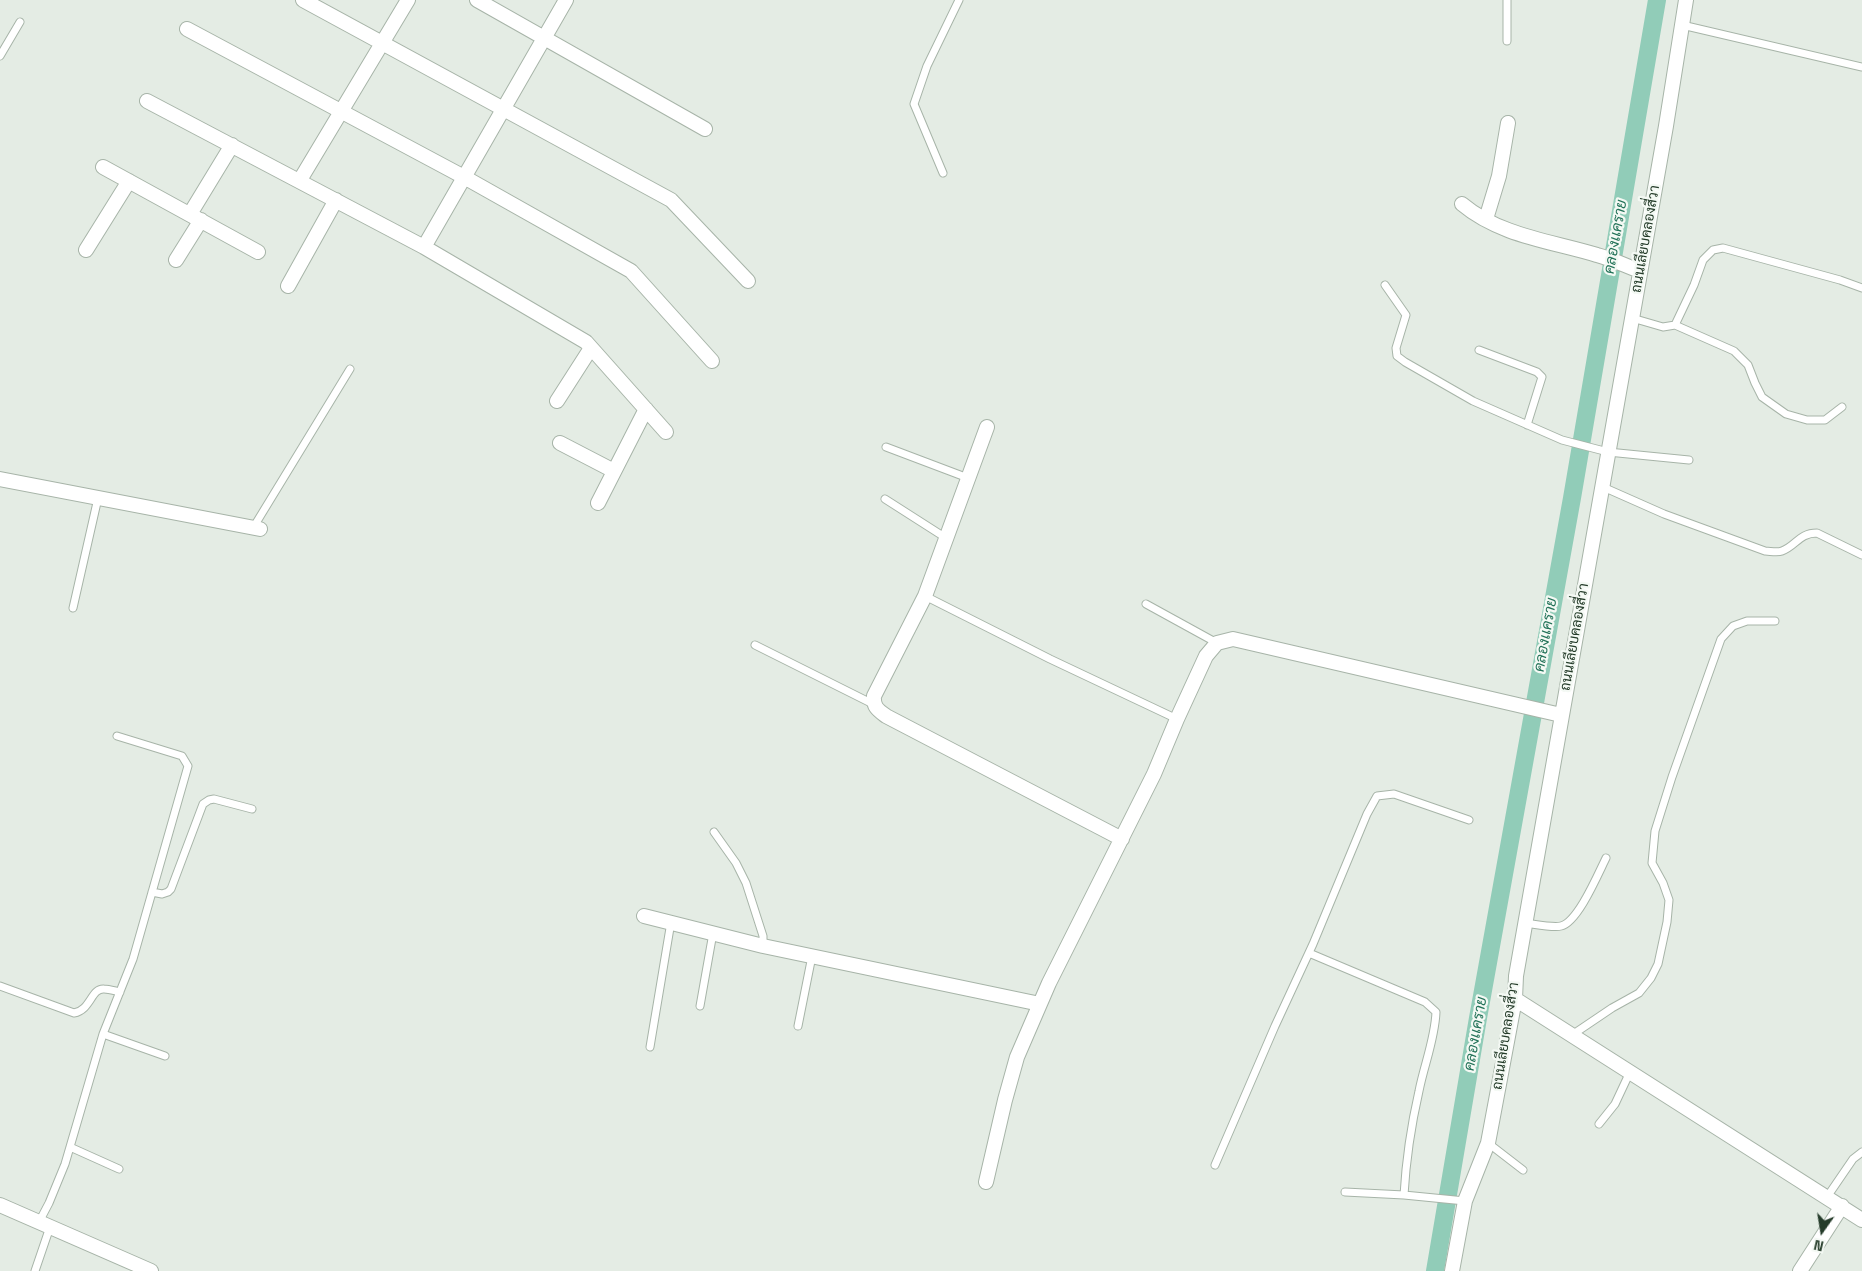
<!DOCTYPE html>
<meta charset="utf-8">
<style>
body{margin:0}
#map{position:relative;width:1862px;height:1271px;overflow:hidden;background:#e4ece4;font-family:"Space Grotesk",sans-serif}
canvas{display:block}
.north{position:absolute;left:1797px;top:1206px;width:50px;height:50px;-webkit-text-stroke:4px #f4f9f4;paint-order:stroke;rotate:193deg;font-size:14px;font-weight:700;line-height:20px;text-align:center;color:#253c2a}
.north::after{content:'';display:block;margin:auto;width:18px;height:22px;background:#253c2a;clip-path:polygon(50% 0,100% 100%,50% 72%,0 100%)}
</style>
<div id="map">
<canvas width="1862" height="1271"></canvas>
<div class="north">N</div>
</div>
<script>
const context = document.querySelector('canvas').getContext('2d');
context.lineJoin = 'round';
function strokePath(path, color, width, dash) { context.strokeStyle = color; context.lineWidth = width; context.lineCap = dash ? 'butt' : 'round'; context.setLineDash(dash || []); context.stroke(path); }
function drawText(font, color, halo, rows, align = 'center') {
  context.font = font + ' "Space Grotesk",Sarabun,sans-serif'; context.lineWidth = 4.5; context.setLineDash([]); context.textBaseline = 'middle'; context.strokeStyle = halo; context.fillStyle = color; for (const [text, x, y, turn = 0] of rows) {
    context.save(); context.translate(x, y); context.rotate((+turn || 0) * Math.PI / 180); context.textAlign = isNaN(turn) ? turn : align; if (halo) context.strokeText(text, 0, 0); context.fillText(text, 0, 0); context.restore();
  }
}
const canal = new Path2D(`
 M1435 1271 1478 1018 1572 498 1657 0`);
const service = new Path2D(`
 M1507 0V41
 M1682 25 1862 67
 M0 56 20 22
 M943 173 914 104 927 66 959 0
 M1385 285 1406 315 1396 348 1397 356 1405 362 1473 401 1562 440 1608 452 1689 460
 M1632 318 1663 327 1675 325 1694 285 1703 260 1713 250 1723 248 1840 280 1862 288
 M1675 325 1734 351 1748 365 1755 383 1762 397 1786 414 1807 420H1825L1842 407
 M1479 350 1537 372 1542 377 1527 425
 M886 447 968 478
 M1603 487 1664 514 1765 551C1770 551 1777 553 1782 551 1796 546 1799 533 1817 533L1862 555
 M885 499 946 538
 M253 528 350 369
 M925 596 1050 659 1177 719
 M1146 604 1217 643
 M73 608 98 498
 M755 645 873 704
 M714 832 736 863 746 883 763 936V946
 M152 892 162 894 168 892 171 889 203 804 209 800 214 799 252 809
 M1525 923C1534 924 1553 928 1561 926 1578 922 1598 874 1606 858
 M1309 953 1425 1002 1436 1012C1435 1039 1424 1065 1419 1091 1411 1126 1406 1160 1404 1195L1465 1201
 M0 986 74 1013C91 1010 91 988 104 989 109 989 115 991 120 992
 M700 1006 713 933
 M798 1026 812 956
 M103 1034 165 1056
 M1572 1035 1612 1008 1639 993 1651 978 1658 964 1667 922 1669 900 1663 883 1652 863 1655 831 1672 777 1721 639 1733 626 1747 621H1775
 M650 1047 671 922
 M1599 1124 1615 1104 1630 1072
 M1488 1143 1523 1170
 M70 1147 119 1169
 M1215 1165 1275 1026 1313 944 1367 814 1377 796 1394 794 1469 820
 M1345 1192 1404 1195
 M1827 1197 1853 1159 1862 1152
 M39 1222 49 1203 65 1164 103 1034 133 959 188 766 182 756 117 736
 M35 1271 50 1227`);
const minor = new Path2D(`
 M303 0 671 200 748 281
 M477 0 705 129
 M187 29 464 177 631 271 712 361
 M147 101 424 247 586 342 666 432
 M103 167 258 252
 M300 180 408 0
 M1462 204C1500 236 1551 241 1597 255 1612 259 1626 266 1640 271
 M190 214 232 145
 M1486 219 1499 176 1508 123
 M424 247 566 0
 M86 250 129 181
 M176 260 201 220
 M288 286 336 200
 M557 401 591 348
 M987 427 925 596 874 696C873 707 878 710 886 716L1122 839
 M560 443 614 471
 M0 479 260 529
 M598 503 646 409
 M644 916 763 946 1040 1004
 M1515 999 1862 1220
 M986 1182 1005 1100 1017 1057 1049 983 1154 774 1177 719 1206 656 1217 643 1233 639 1561 715
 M0 1205 151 1271
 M1452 1271 1465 1201 1488 1143 1515 999 1516 976 1666 126 1686 0
 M1800 1271 1842 1206`);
const streetNames = [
 ["ถนนเลียบคลองสี่วา",1646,239,-80],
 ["ถนนเลียบคลองสี่วา",1575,637,-80],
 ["ถนนเลียบคลองสี่วา",1506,1036,-81]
];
const waterNames = [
 ["คลองเเคราย",1616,237,-80],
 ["คลองเเคราย",1546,635,-80],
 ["คลองเเคราย",1476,1034,-80]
];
strokePath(canal, '#91ccb8', 18);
strokePath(service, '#a7b4a8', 9);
strokePath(minor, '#a7b4a8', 16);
strokePath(service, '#fff', 7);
strokePath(minor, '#fff', 14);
drawText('14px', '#253c2a', '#f4f9f4', streetNames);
drawText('italic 15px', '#247359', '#f4f9f4', waterNames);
</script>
